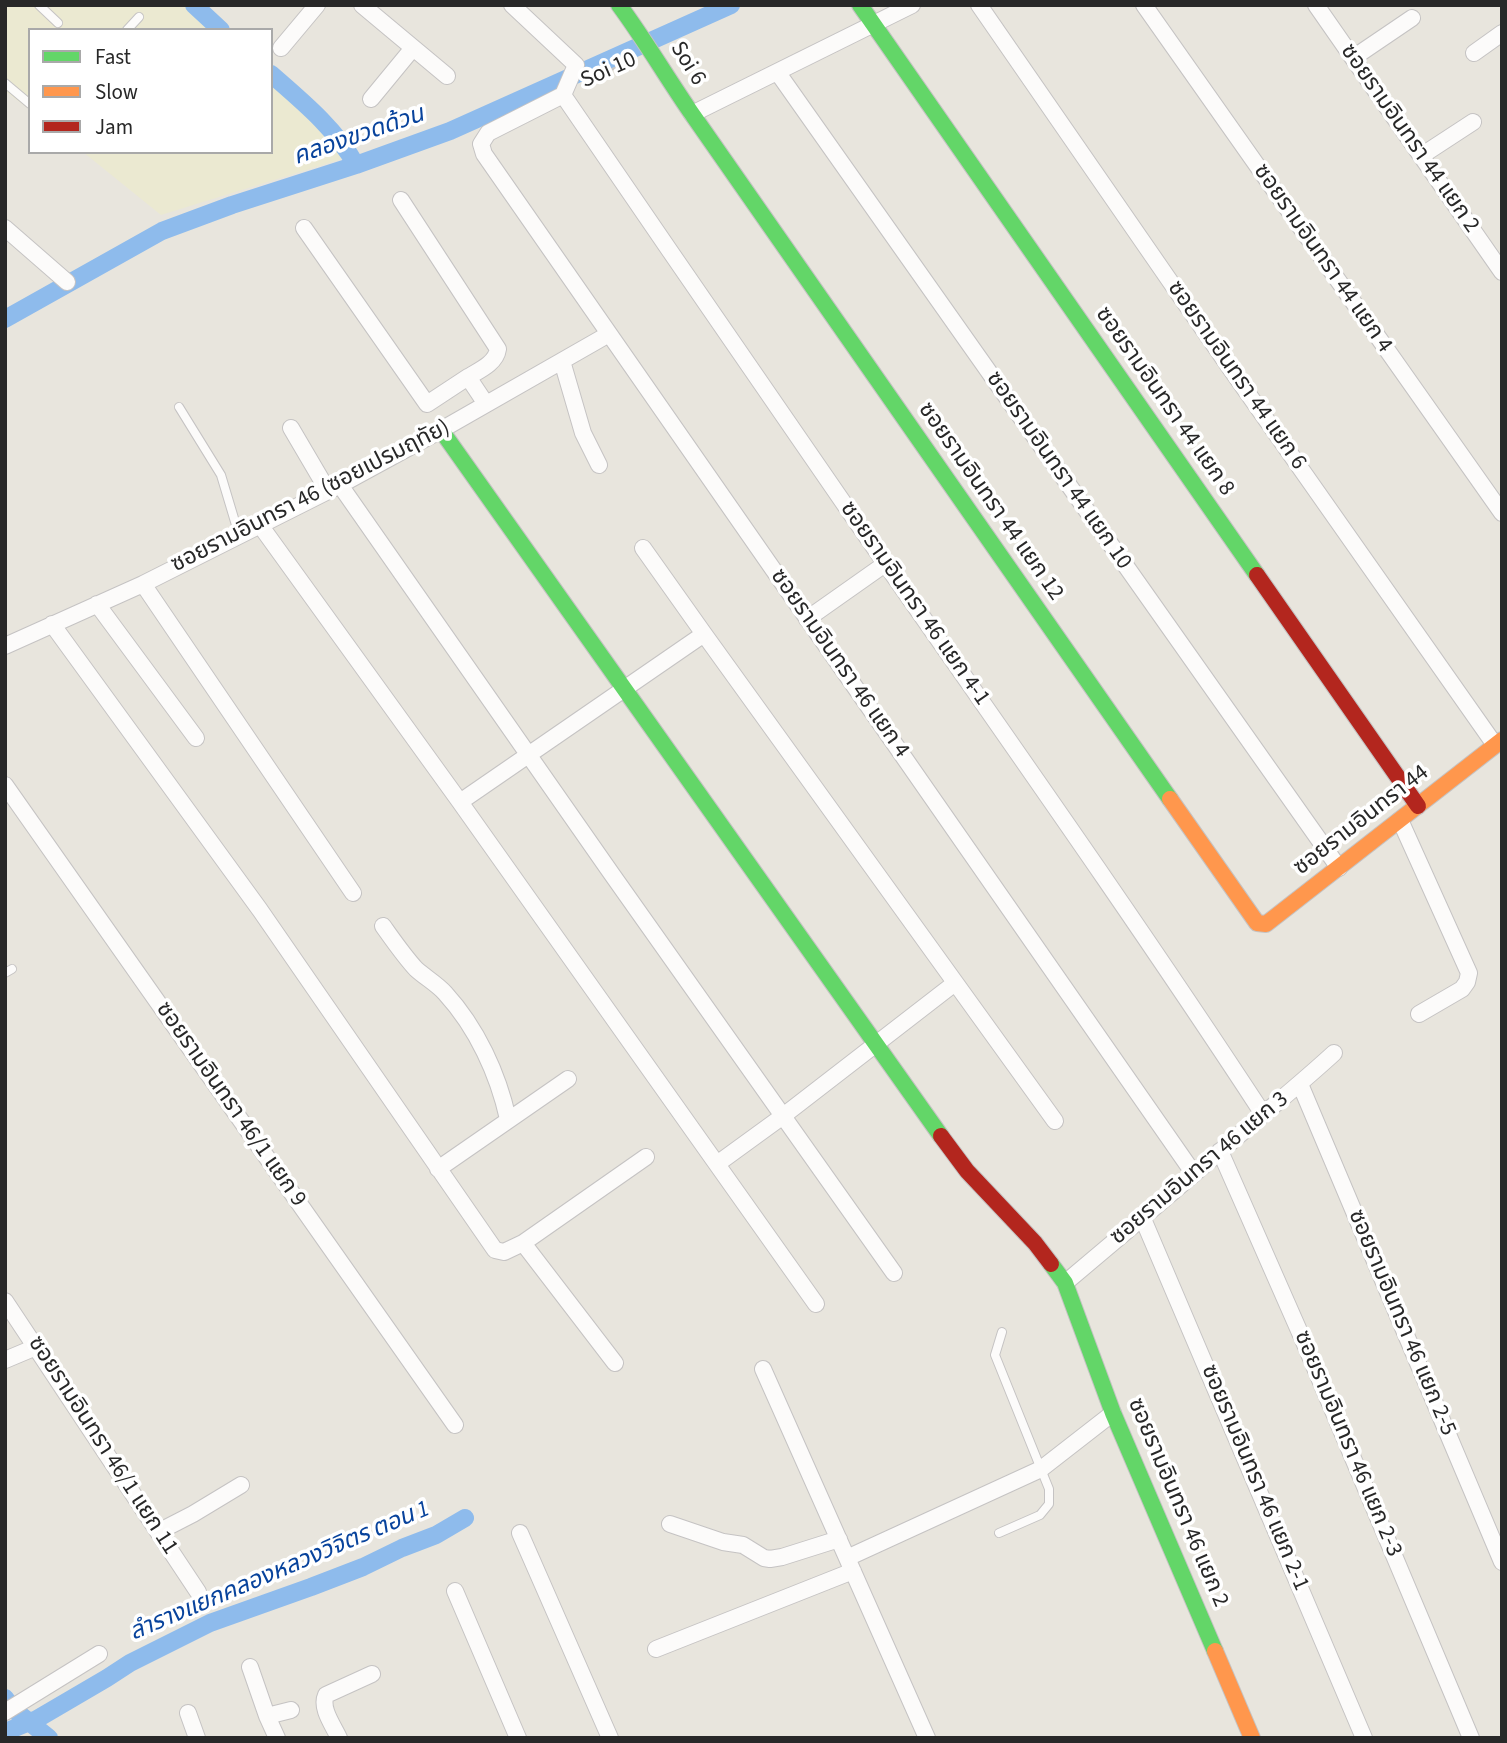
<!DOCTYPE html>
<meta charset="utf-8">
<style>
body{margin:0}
#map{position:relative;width:1507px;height:1743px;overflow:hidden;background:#e8e5dd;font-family:"Source Sans 3",sans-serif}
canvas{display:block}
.frame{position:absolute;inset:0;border:7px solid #282828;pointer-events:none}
.legend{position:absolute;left:28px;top:28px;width:245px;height:126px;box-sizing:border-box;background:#fff;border:2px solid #a9a9a9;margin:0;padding:9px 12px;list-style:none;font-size:21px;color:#282828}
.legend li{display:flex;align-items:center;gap:14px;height:35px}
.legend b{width:35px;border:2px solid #a9a9a9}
</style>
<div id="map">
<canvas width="1507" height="1743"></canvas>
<div class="frame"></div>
<ul class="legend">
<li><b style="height:9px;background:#63d668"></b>Fast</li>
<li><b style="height:9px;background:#ff974d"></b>Slow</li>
<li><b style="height:9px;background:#b3261e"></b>Jam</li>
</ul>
</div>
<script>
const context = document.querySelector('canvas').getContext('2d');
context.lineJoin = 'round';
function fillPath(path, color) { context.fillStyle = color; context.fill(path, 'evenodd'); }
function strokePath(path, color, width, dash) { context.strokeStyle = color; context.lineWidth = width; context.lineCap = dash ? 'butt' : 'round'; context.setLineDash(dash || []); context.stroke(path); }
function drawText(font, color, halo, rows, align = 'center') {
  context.font = font + ' "Source Sans 3","Noto Sans Thai",sans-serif'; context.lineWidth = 7; context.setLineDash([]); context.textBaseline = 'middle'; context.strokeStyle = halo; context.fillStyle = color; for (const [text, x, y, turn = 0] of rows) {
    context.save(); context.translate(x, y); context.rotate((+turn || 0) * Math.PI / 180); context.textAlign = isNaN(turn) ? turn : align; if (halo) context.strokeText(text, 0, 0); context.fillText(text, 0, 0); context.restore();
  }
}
const education = new Path2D(`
 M5 5H186L212 30H30V110L5 91Z
 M271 83 318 124 345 158 161 215 83 152H271Z`);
const canal = new Path2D(`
 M194 5 221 30
 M271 74C302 101 336 129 356 165
 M5 319 162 231 232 205 356 165 450 131 731 5
 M5 1698 13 1709 49 1738
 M5 1732 37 1719 107 1678 130 1663 210 1623 311 1587 363 1567 402 1548 436 1535 465 1518`);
const path = new Path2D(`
 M588 80 633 60`);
const lane = new Path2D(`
 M39 5 58 23
 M127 30 139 17
 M5 83 30 104
 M179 407 221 475 239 535
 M5 973 12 969
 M999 1533 1040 1515 1049 1504V1489L995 1355 1002 1332`);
const street = new Path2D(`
 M362 5 447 76
 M512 5 576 65 563 95 488 133 481 144 484 154 1194 1174
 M979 5 1230 368 1495 745
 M1144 5 1502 513
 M1316 5 1502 272
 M281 48 317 5
 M1474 53 1502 33
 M1353 58 1412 18
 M778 73 1339 868
 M563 95C671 252 778 410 887 566 1014 748 1142 929 1263 1114
 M371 99 413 48
 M692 114 912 5
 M1421 156 1473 122
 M401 200 498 349C496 363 480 370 468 377L486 404
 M5 228 67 282
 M304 228 427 404 468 377
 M562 361 583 433 599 465
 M291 428 328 491
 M340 485 611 873 894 1273
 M260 525 460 802 816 1304
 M643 548 704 634 1055 1121
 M143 584 353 893
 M97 604 196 738
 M807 619 885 564
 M52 624 260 910 495 1250 504 1252 523 1243 646 1157
 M5 646 143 584 340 485 441 430 609 334
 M5 785 455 1425
 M460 802 704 634
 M1400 820 1469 973 1467 982 1462 989 1419 1014
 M383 926C393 940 404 956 416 969 426 978 437 984 445 993 477 1028 498 1074 508 1119
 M1300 1084 1502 1562
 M1220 1151 1304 1342 1471 1738
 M717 1164 783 1116 955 983
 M438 1169 568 1079
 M1143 1219 1364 1738
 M523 1243 615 1363
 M1065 1283C1128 1230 1191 1177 1253 1123 1280 1100 1308 1077 1334 1053
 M5 1301 198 1592
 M5 1360 36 1347
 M763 1369 927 1738
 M670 1524 723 1542 743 1545 764 1558 770 1559 782 1557 839 1539
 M158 1532 193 1514 241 1485
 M520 1533 610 1738
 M847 1558 1041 1469 1113 1413
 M455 1591 518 1738
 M656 1649 853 1571
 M250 1667 267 1716 277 1738
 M5 1712 99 1654
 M188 1713 197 1738
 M267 1716 291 1710
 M339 1738C333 1725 320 1708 326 1695L372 1674`);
const fast = new Path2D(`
 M619 5C645 40 667 78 692 114L1170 799
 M860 5 1257 575
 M441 430 941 1136
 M1051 1264 1065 1283 1113 1413 1215 1651`);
const slow = new Path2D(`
 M1170 799 1257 923 1266 924 1502 740
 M1215 1651 1252 1738`);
const jam = new Path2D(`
 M1257 575 1418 806
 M941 1136 967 1171 1035 1243 1051 1264`);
const streetNames = [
 ["Soi 6",687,64,58],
 ["Soi 10",609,71,-24],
 ["ซอยรามอินทรา 44 แยก 2",1409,139,55],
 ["ซอยรามอินทรา 44 แยก 4",1322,259,55],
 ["ซอยรามอินทรา 44 แยก 6",1236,376,55],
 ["ซอยรามอินทรา 44 แยก 8",1164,402,55],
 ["ซอยรามอินทรา 44 แยก 10",1058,471,55],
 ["ซอยรามอินทรา 46 (ซอยเปรมฤทัย)",311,497,-27],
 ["ซอยรามอินทรา 44 แยก 12",990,502,55],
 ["ซอยรามอินทรา 46 แยก 4-1",914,604,55],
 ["ซอยรามอินทรา 46 แยก 4",839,664,55],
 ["ซอยรามอินทรา 44",1362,821,-38],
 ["ซอยรามอินทรา 46/1 แยก 9",230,1105,55],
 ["ซอยรามอินทรา 46 แยก 3",1200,1169,-40],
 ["ซอยรามอินทรา 46 แยก 2-5",1401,1323,67],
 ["ซอยรามอินทรา 46 แยก 2-3",1347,1444,67],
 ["ซอยรามอินทรา 46/1 แยก 11",102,1446,57],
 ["ซอยรามอินทรา 46 แยก 2-1",1254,1478,67],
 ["ซอยรามอินทรา 46 แยก 2",1177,1503,67]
];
const waterNames = [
 ["คลองขวดด้วน",359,137,-19],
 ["ลำรางแยกคลองหลวงวิจิตร ตอน 1",280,1572,-23]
];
fillPath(education, '#ebe9d1');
strokePath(canal, '#8ebbec', 18);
strokePath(lane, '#c5c3c3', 10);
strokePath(street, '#c5c3c3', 18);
strokePath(fast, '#c5c3c3', 18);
strokePath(slow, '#c5c3c3', 18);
strokePath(jam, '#c5c3c3', 18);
strokePath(path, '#c5c4c3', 2.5, [5, 3.5]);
strokePath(lane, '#fcfbfa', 8);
strokePath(street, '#fcfbfa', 16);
strokePath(fast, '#63d668', 16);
strokePath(slow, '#ff974d', 16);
strokePath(jam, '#b3261e', 16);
drawText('23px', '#282828', '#fff', streetNames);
drawText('italic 24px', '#08439c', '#fff', waterNames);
</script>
